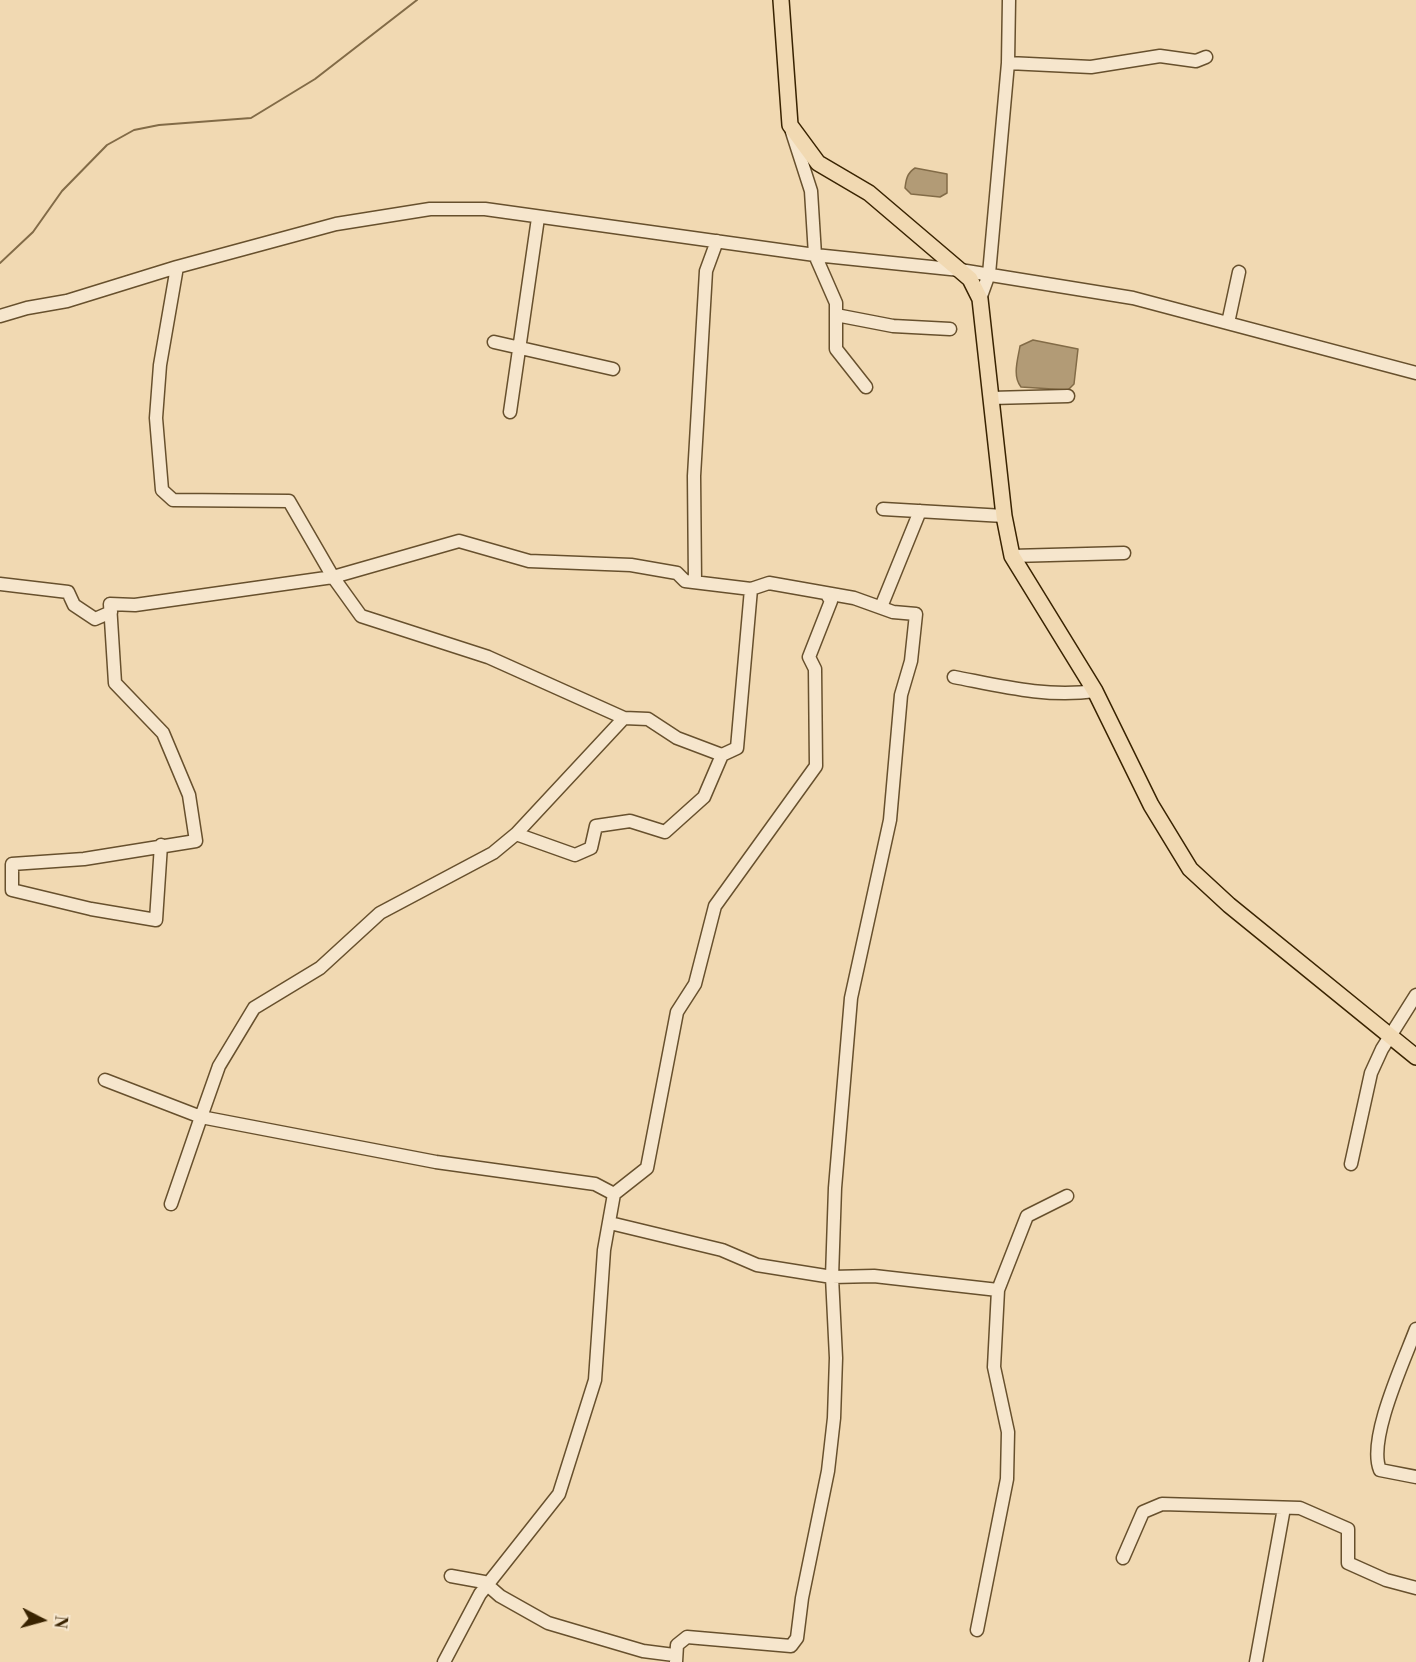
<!DOCTYPE html>
<style>
body{margin:0}
#map{position:relative;width:1416px;height:1662px;overflow:hidden;background:#f1d9b2;font-family:"Libre Bodoni",serif}
canvas{display:block}
.north{position:absolute;left:12px;top:1590px;width:60px;height:60px;-webkit-text-stroke:4px #f6e6cd;paint-order:stroke;rotate:96deg;font-size:16px;font-weight:700;line-height:24px;text-align:center;color:#392301}
.north::after{content:'';display:block;margin:auto;width:21px;height:27px;background:#392301;clip-path:polygon(50% 0,100% 100%,50% 72%,0 100%)}
</style>
<div id="map">
<canvas width="1416" height="1662"></canvas>
<div class="north">N</div>
</div>
<script>
const context = document.querySelector('canvas').getContext('2d');
context.lineJoin = 'round';
function fillPath(path, color) { context.fillStyle = color; context.fill(path, 'evenodd'); }
function strokePath(path, color, width, dash) { context.strokeStyle = color; context.lineWidth = width; context.lineCap = dash ? 'butt' : 'round'; context.setLineDash(dash || []); context.stroke(path); }
const water = new Path2D(`
 M915 168 947 174V193L940 197 911 194 905 188C906 180 907 173 915 168Z
 M1033 340 1078 349 1074 384 1068 390 1021 387C1012 376 1018 359 1020 346Z`);
const stream = new Path2D(`
 M0 263 33 232 62 191 107 145 134 130 159 125 251 118 315 79 417 0`);
const minor = new Path2D(`
 M1008 63 1091 67 1160 56 1196 61 1206 57
 M792 132 811 191 815 255 836 303V349L866 387
 M177 267 160 365 156 418 162 490 173 500 289 501 333 577 459 541 529 561 631 565 677 573 685 581 751 589 769 583 854 598 893 612 916 614 911 661 901 695 890 820 851 998 835 1188 832 1277 836 1358 834 1418 828 1471 802 1598 797 1638 791 1646 687 1637 677 1645 676 1662
 M980 299 989 274 1008 63 1009 0
 M836 315 893 326 950 329
 M0 316 27 308 67 301 177 267 336 224 430 209H485L815 255 960 270 1133 298 1416 373
 M1228 323 1239 272
 M494 342 613 369
 M991 398 1068 396
 M510 412 538 218
 M883 509 1004 516
 M1012 556 1124 553
 M695 582 694 476 706 271 717 241
 M0 584 68 592 74 605 95 619 111 612
 M881 607 920 511
 M954 677C1001 686 1047 698 1095 691
 M624 718 648 719 677 738 722 755 737 748 751 589
 M516 834 575 855 591 848 596 826 630 821 665 832 704 797 722 755
 M161 845 156 920 91 909 12 890V864L84 859 196 841 189 795 163 733 115 683 110 604 135 605 333 577 361 616 488 657 624 718 516 834 493 853 380 913 320 968 254 1008 219 1066 201 1117 436 1162 595 1184 614 1194 604 1250 595 1380 559 1494 480 1594 444 1662
 M105 1080 201 1117 171 1204
 M1351 1164 1371 1073 1382 1049 1416 995
 M614 1194 647 1168 677 1012 695 984 715 906 816 766 815 669 809 657 831 601 826 593
 M610 1223 722 1250 757 1265 832 1277 874 1276 998 1290 994 1367 1008 1432 1007 1479 977 1630
 M998 1290 1027 1216 1067 1196
 M1416 1329C1404 1361 1367 1440 1380 1470L1416 1477
 M1123 1558 1143 1512 1162 1504 1300 1508 1348 1529V1563L1386 1580 1416 1588
 M451 1576 484 1582 500 1596 548 1623 643 1651 674 1655
 M1256 1662 1284 1508`);
const major = new Path2D(`
 M781 0 790 125 818 163 869 193 970 279 980 299 1004 516 1012 556 1095 691 1151 805 1190 869 1229 905 1416 1057`);
fillPath(water, '#b29b76');
strokePath(water, '#826b47', 1.5);
strokePath(stream, '#826b47', 2);
strokePath(minor, '#67502d', 15);
strokePath(major, '#392301', 18);
strokePath(minor, '#f6e6cd', 12);
strokePath(major, '#f1d9b2', 15);
</script>
